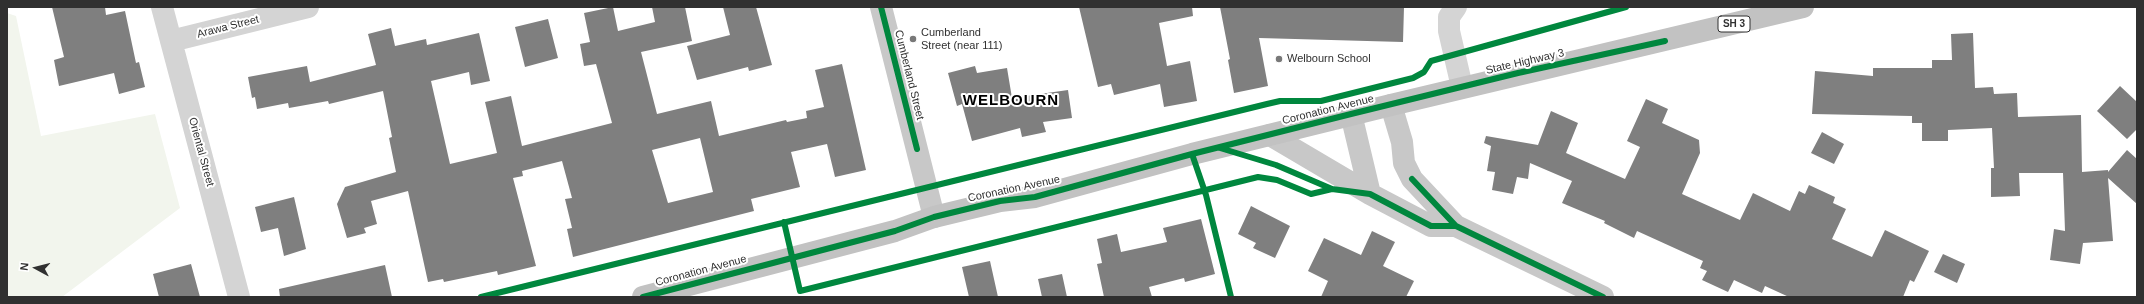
<!DOCTYPE html>
<style>
body{margin:0}
#map{position:relative;width:2144px;height:304px;overflow:hidden;background:#fff;font-family:Helvetica,sans-serif}
canvas{display:block}
.frame{position:absolute;inset:0;border:8px solid #303030;pointer-events:none}
.north{position:absolute;left:16px;top:248px;width:40px;height:40px;-webkit-text-stroke:3px #fff;paint-order:stroke;rotate:277deg;font-size:11px;font-weight:700;line-height:16px;text-align:center;color:#303030}
.north::after{content:'';display:block;margin:auto;width:14px;height:18px;background:#303030;clip-path:polygon(50% 0,100% 100%,50% 72%,0 100%)}
</style>
<div id="map">
<canvas width="2144" height="304"></canvas>
<div class="frame"></div>
<div class="north">N</div>
</div>
<script>
const context = document.querySelector('canvas').getContext('2d');
context.lineJoin = 'round';
function fillPath(path, color) { context.fillStyle = color; context.fill(path, 'evenodd'); }
function strokePath(path, color, width, dash) { context.strokeStyle = color; context.lineWidth = width; context.lineCap = dash ? 'butt' : 'round'; context.setLineDash(dash || []); context.stroke(path); }
function drawText(font, color, halo, rows, align = 'center') {
  context.font = font + ' Helvetica,sans-serif'; context.lineWidth = 4; context.setLineDash([]); context.textBaseline = 'middle'; context.strokeStyle = halo; context.fillStyle = color; for (const [text, x, y, turn = 0] of rows) {
    context.save(); context.translate(x, y); context.rotate((+turn || 0) * Math.PI / 180); context.textAlign = isNaN(turn) ? turn : align; if (halo) context.strokeText(text, 0, 0); context.fillText(text, 0, 0); context.restore();
  }
}
const green = new Path2D(`
 M7 13 16 16 41 136 155 114 180 208 62 297H7Z`);
const building = new Path2D(`
 M52 7H105L106 15 125 11 136 63 139 62 145 87 119 94 114 73 59 86 54 60 64 57Z
 M613 7 618 31 655 22 652 7H685L692 41 641 52 657 114 711 101 719 136 786 120 787 122 807 118 806 111 824 107 815 70 842 64 866 170 835 177 827 144 791 152 800 187 751 199 754 211 573 257 567 229 572 228 565 199 572 198 562 161 522 171 523 176 513 178 536 266 498 275 497 271 444 282 443 279 428 282 408 191 371 201 377 224 364 228 366 233 347 238 337 204 345 187 396 172 389 138 392 137 383 91 329 104 328 101 289 108 288 103 257 109 255 97 252 98 248 77 307 66 310 82 376 65 368 34 391 28 395 46 426 39 427 45 479 33 490 81 471 85 469 72 431 81 450 164 497 153 485 102 511 96 522 146 612 123 596 64 584 66 580 44 590 42 584 13ZM700 138 713 192 668 203 652 150Z
 M723 7H756L772 65 749 71 748 67 697 80 687 46 730 35Z
 M1079 7H1192L1193 16 1159 23 1167 66 1190 61 1197 101 1164 107 1160 84 1114 95 1111 84 1098 87Z
 M1220 7H1404L1403 42 1259 38 1268 86 1234 93 1228 60 1230 59Z
 M548 19 558 58 525 67 515 27Z
 M1973 33 1975 88 1993 87 1994 94 2017 93 2018 117 2081 115 2082 172 2108 170V172L2127 150 2137 159V204L2108 178 2113 241 2083 243 2080 264 2050 260 2054 229 2065 231 2063 173H2019L2020 196 1991 197V168H1994L1992 128 1948 130V141H1922V123H1912V116L1812 114 1815 71 1873 76V68H1932V60H1952L1951 34Z
 M975 66 977 73 1007 68 1012 98 1068 90 1072 118 1043 122 1046 132 1022 137 1020 128 972 141 962 104 957 106 948 73Z
 M2120 86 2137 102V129L2127 139 2097 111Z
 M1646 99 1668 109 1662 123 1699 140 1700 153 1682 194 1740 220 1753 193 1790 211 1799 191 1805 194 1809 185 1835 197 1833 203 1846 209 1832 239 1872 257 1885 230 1929 251 1914 282 1910 280 1903 297H1789L1765 286 1762 293 1734 280 1728 292 1702 280 1707 271 1700 268 1703 261 1637 231 1634 238 1604 223 1605 221 1562 203 1572 181 1530 163 1528 179 1517 177 1513 194 1492 190 1495 172 1487 171 1491 146 1484 143 1486 136 1538 145 1551 111 1578 123 1566 153 1625 179 1640 147 1627 141Z
 M1822 132 1844 144 1834 164 1811 153Z
 M294 197 306 249 284 256 278 228 261 232 255 207Z
 M1251 206 1290 226 1275 258 1253 248 1256 243 1238 234Z
 M1201 219 1215 274 1185 282 1184 278 1149 287 1152 297H1104L1097 264 1102 263 1097 239 1117 234 1121 252 1167 242 1163 228Z
 M1372 231 1395 242 1383 266 1414 281 1406 297H1321L1328 281 1308 271 1324 238 1361 255Z
 M1943 254 1965 264 1957 283 1934 272Z
 M990 261 998 297H969L962 267Z
 M191 264 200 297H159L153 274Z
 M385 265 392 297H280L279 289Z
 M1062 274 1067 297H1042L1038 279Z`);
const minor = new Path2D(`
 M162 7 239 297
 M1456 7 1449 17V31L1462 87
 M171 41 308 7`);
const major = new Path2D(`
 M881 7 934 217
 M1391 105 1402 142 1404 163 1412 179 1456 226 1603 297
 M1351 114 1370 194
 M1270 135 1370 194 1431 226H1456`);
const highway = new Path2D(`
 M643 297 895 231 934 217 1000 201 1035 197 1192 154 1391 105 1803 7`);
const cycleway = new Path2D(`
 M881 7 917 149
 M1220 148 1276 165 1332 189 1370 194 1431 226H1456
 M1192 154 1206 195 1231 297
 M1412 179 1456 226 1603 297
 M784 222 800 291 1258 177 1277 180 1311 194 1332 189
 M481 297 1267 104 1280 101H1321L1413 78 1424 72 1431 61 1626 7
 M643 297 895 231 934 217 1000 201 1035 197 1192 154 1351 114 1518 73 1665 41`);
const markers = [
 [913,39,4,"#787878"],
 [1279,59,4,"#787878"]
];
const shields = [
 [1734,24,32]
];
const shieldNames = [
 ["SH 3",1734,24]
];
const streetNames = [
 ["Arawa Street",228,27,-14],
 ["State Highway 3",1525,62,-13],
 ["Cumberland Street",909,75,76],
 ["Coronation Avenue",1328,110,-14],
 ["Oriental Street",201,152,75],
 ["Coronation Avenue",1014,189,-12],
 ["Coronation Avenue",701,271,-15]
];
const poiNames = [
 ["Cumberland",921,33],
 ["Street (near 111)",921,46],
 ["Welbourn School",1287,59]
];
const districtNames = [
 ["WELBOURN",1011,101]
];
fillPath(green, '#f2f5ed');
fillPath(building, '#7f7f7f');
strokePath(minor, '#d4d4d4', 22);
strokePath(major, '#c8c8c8', 22);
strokePath(highway, '#c2c2c2', 22);
strokePath(cycleway, '#00873e', 6);
for (const [x, y, r, color] of markers) { const dot = new Path2D(); dot.arc(x, y, r, 0, 2 * Math.PI); context.fillStyle = color; context.fill(dot); strokePath(dot, '#fff', 1.5); }
for (const [x, y, w] of shields) { const box = new Path2D(); box.roundRect(x - w / 2, y - 8, w, 16, 3); context.fillStyle = '#fff'; context.fill(box); strokePath(box, '#303030', 1); }
drawText('bold 10px', '#303030', null, shieldNames);
drawText('11px', '#303030', '#fff', streetNames);
drawText('11px', '#303030', '#fff', poiNames, 'left');
context.letterSpacing = '1px';
drawText('bold 15px', '#000', '#fff', districtNames);
context.letterSpacing = '0px';
</script>
